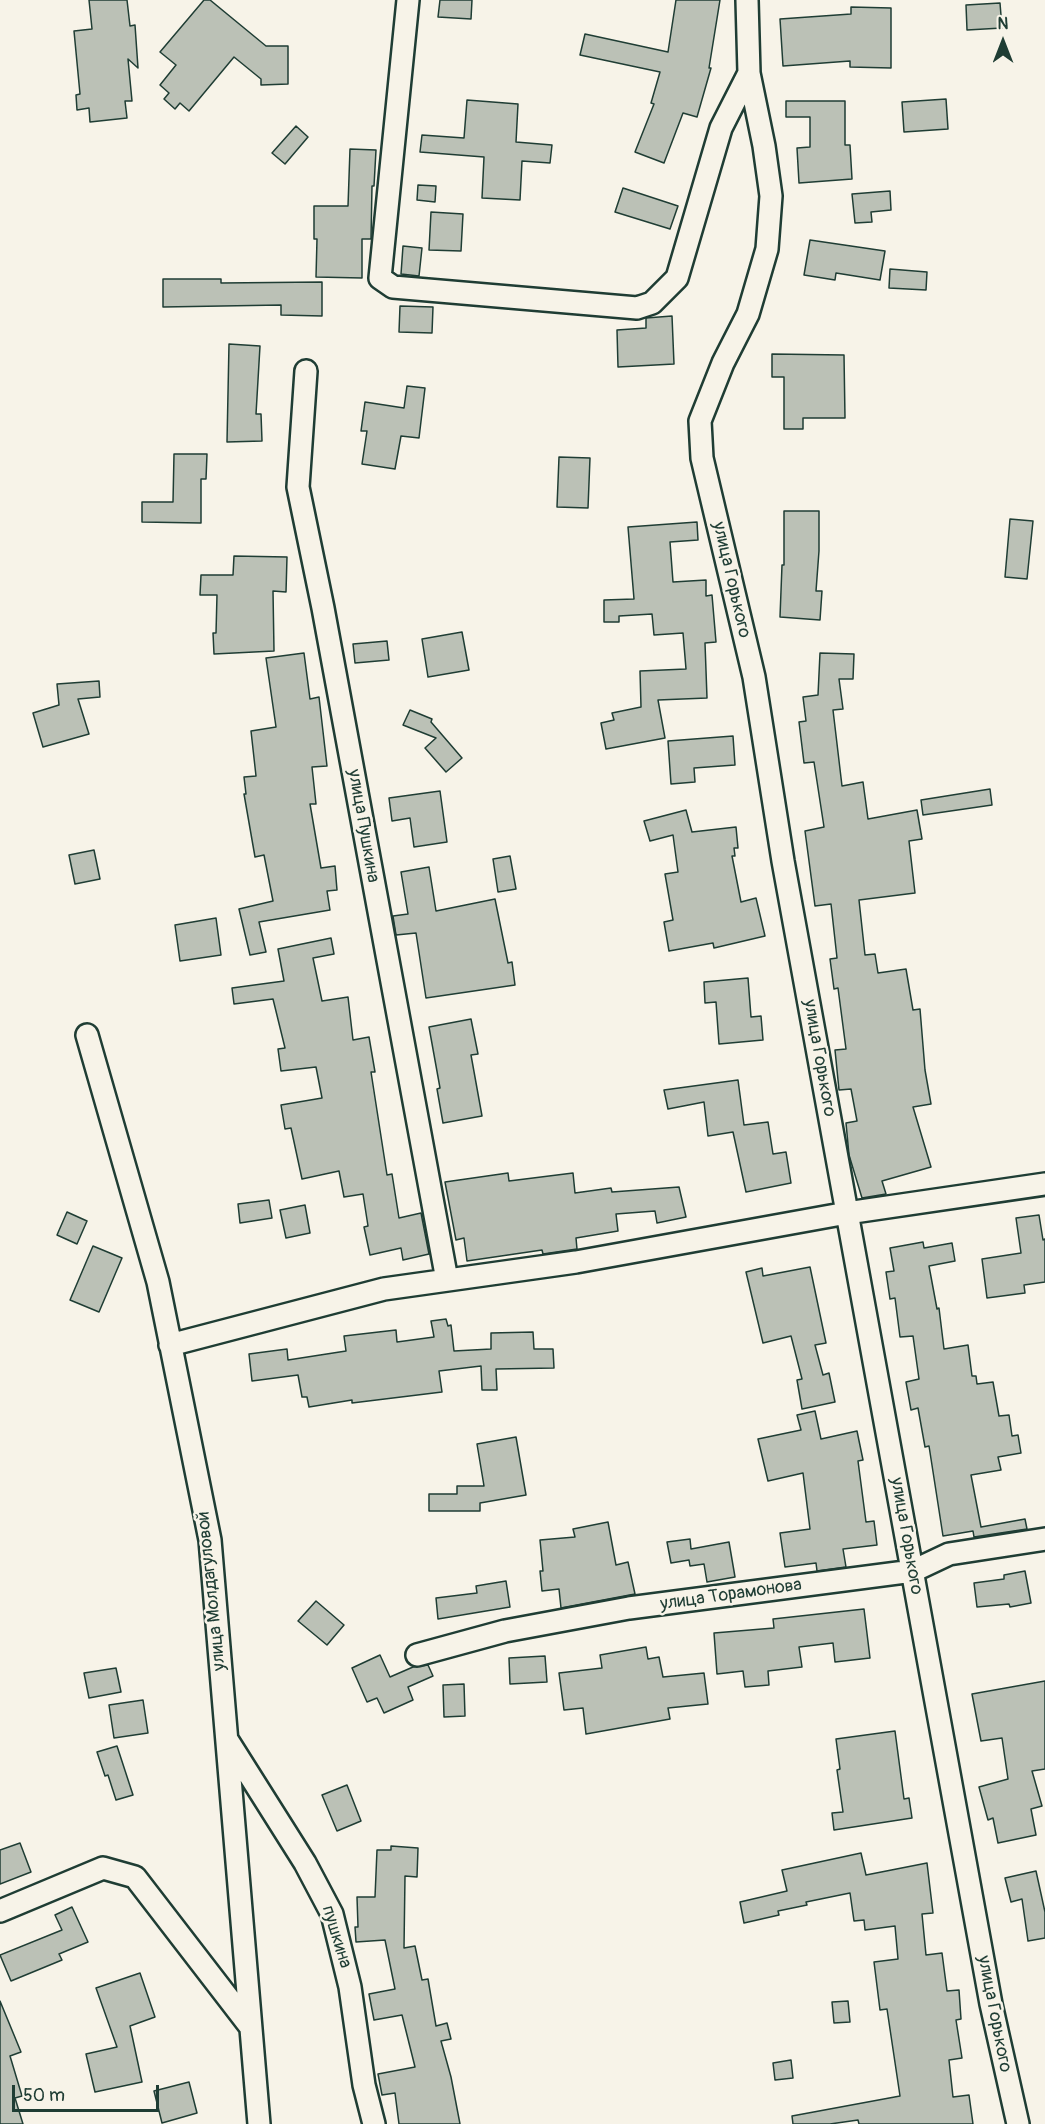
<!DOCTYPE html>
<meta charset="utf-8">
<style>
body{margin:0}
#map{position:relative;width:1045px;height:2124px;overflow:hidden;background:#f7f3e8;font-family:Pangolin,sans-serif}
canvas{display:block}
.north{position:absolute;left:973px;top:12px;width:60px;height:60px;-webkit-text-stroke:4px #f7f3e8;paint-order:stroke;rotate:0deg;font-size:16px;font-weight:700;line-height:24px;text-align:center;color:#1f3d34}
.north::after{content:'';display:block;margin:auto;width:21px;height:27px;background:#1f3d34;clip-path:polygon(50% 0,100% 100%,50% 72%,0 100%)}
.scale{position:absolute;left:12px;top:2085px;width:147px;height:27px;box-sizing:border-box;border:3px solid #1f3d34;border-top:0;padding-left:8px;font-size:18px;line-height:21px;white-space:nowrap;color:#1f3d34;-webkit-text-stroke:4px #f7f3e8;paint-order:stroke}
</style>
<div id="map">
<canvas width="1045" height="2124"></canvas>
<div class="north">N</div>
<div class="scale">50 m</div>
</div>
<script>
const context = document.querySelector('canvas').getContext('2d');
context.lineJoin = 'round';
function fillPath(path, color) { context.fillStyle = color; context.fill(path, 'evenodd'); }
function strokePath(path, color, width, dash) { context.strokeStyle = color; context.lineWidth = width; context.lineCap = dash ? 'butt' : 'round'; context.setLineDash(dash || []); context.stroke(path); }
function drawText(font, color, halo, rows, align = 'center') {
  context.font = font + ' Pangolin,sans-serif'; context.lineWidth = 5; context.setLineDash([]); context.textBaseline = 'middle'; context.strokeStyle = halo; context.fillStyle = color; for (const [text, x, y, turn = 0] of rows) {
    context.save(); context.translate(x, y); context.rotate((+turn || 0) * Math.PI / 180); context.textAlign = isNaN(turn) ? turn : align; if (halo) context.strokeText(text, 0, 0); context.fillText(text, 0, 0); context.restore();
  }
}
const building = new Path2D(`
 M89 0H127L130 26 135 25 138 68 128 59 132 101H125L127 118 90 122 89 108 77 110 76 95 80 94 74 31 92 29Z
 M204 0H210L266 46H288V84L261 85V79L234 57 189 111 180 103 175 109 164 99 169 93 160 85 176 65 160 52Z
 M440 0H472L471 19 438 17Z
 M676 0H720L709 68H711L697 117 683 113 664 163 635 152 654 104 651 103 660 72 580 55 585 34 668 52Z
 M1000 3 1002 28 967 30 966 5Z
 M851 7 891 8V68L850 67V61L783 66 780 19 851 14Z
 M946 99 948 129 904 132 902 102Z
 M467 100 518 104 516 142 552 145 550 163 522 161 520 200 482 198 484 157 420 152 422 135 464 138Z
 M786 101H845V145H850L852 179 799 183 797 148 810 147V117H786Z
 M296 126 308 137 285 164 272 153Z
 M350 149 376 150 374 186H372L371 239H362V278L316 277 317 239H314V206H348Z
 M418 185 436 186 435 202 417 200Z
 M623 188 678 206 670 229 615 212Z
 M890 191 891 210 871 212 872 222 855 223 852 194Z
 M431 212 463 214 461 251 429 250Z
 M810 240 885 251 880 280 836 273 835 280 804 275Z
 M403 246 422 248 419 276 401 274Z
 M890 269 927 272 926 290 889 288Z
 M163 279H221V283L322 282V316L281 315V305L163 307Z
 M400 306 433 307 432 333 399 332Z
 M672 316 674 364 618 367 617 330 646 328V318Z
 M229 344 260 346 256 414H261L262 441 227 442Z
 M772 354 844 355 845 418H803V429H784V377H772Z
 M407 386 425 388 419 438 401 436 395 469 362 464 367 431H361L365 402 404 408Z
 M174 454H207L206 479H201V523L142 522V502H173Z
 M559 457 590 458 588 508 557 507Z
 M784 511H819V551L816 591H822L820 620 780 617 782 565H784Z
 M1010 519 1033 521 1027 579 1005 577Z
 M697 522 698 540 670 542 673 582 706 580V596L712 595 716 642 705 643 707 698 658 700 665 738 606 749 601 723 614 720 612 713 641 707 640 671 686 669 683 633 654 635 652 614 619 616V622H604V600L634 599 628 527Z
 M234 556 287 557 286 592 273 591 274 651 214 654 213 633H216L217 595H200L201 575H233Z
 M462 632 469 670 428 677 422 639Z
 M387 641 389 660 355 663 353 644Z
 M304 653 310 699 319 697 327 766 312 767 316 804H310L321 868 335 866 337 890 327 891 330 910 259 922 266 952 250 955 239 909 273 901 264 855 255 857 244 794H246L244 777 256 776 251 731 276 727 266 658Z
 M820 653 854 654 853 679H839L843 709 833 710 842 786 863 782 868 819 917 810 922 839 909 841 915 893 859 900 865 955 875 954 878 973 906 969 913 1010 920 1009 925 1070 931 1104 913 1107 931 1167 882 1181 886 1194 862 1198 849 1155 846 1123 857 1121 851 1089 839 1090 835 1050 846 1049 838 988 834 989 830 959 837 958 831 904 815 906 805 831 824 827 814 762 804 763 799 722 806 721 803 697 818 695Z
 M99 681 100 697 78 699 89 734 43 747 33 713 59 705 57 684Z
 M410 710 432 719 431 722 462 758 446 772 425 748 436 738 403 725Z
 M733 736 735 765 694 768 695 782 671 784 668 741Z
 M990 789 992 805 923 815 921 800Z
 M440 791 447 842 414 847 410 818 392 821 389 798Z
 M686 810 692 832 736 827 738 848H734L735 856H732L741 902 756 898 765 936 714 948 713 943 669 951 664 922 673 920 665 874 678 872 673 835 650 841 644 821Z
 M94 850 100 879 75 884 69 855Z
 M510 856 516 889 498 892 493 859Z
 M429 867 436 911 495 899 508 963 512 962 515 985 426 998 416 933 396 935 393 916 408 914 401 872Z
 M216 918 221 955 180 961 175 925Z
 M331 938 334 954 313 958 322 1001 348 997 353 1040 369 1037 375 1072H371L387 1175 392 1174 399 1218 421 1213 429 1254 403 1260 401 1248 370 1255 364 1227 368 1226 363 1194 344 1197 339 1171 302 1179 291 1128 285 1129 281 1105 322 1098 316 1067 281 1071 278 1049 285 1048 273 999 234 1004 232 988 284 981 278 949Z
 M748 978 751 1017 761 1016 763 1040 719 1044 716 1002 705 1003 704 982Z
 M471 1019 478 1054 471 1055 482 1116 443 1123 437 1089 440 1088 429 1027Z
 M738 1080 744 1125 768 1122 773 1154 786 1152 791 1183 746 1192 733 1132 708 1136 704 1102 668 1109 664 1090Z
 M508 1173 509 1181 573 1173 575 1193 611 1188 612 1192 679 1187 686 1217 657 1223 655 1211 616 1214 618 1231 576 1238 577 1249 543 1254 542 1250 467 1261 464 1238 456 1240 445 1182Z
 M269 1200 272 1218 240 1223 238 1204Z
 M305 1205 310 1233 286 1238 280 1210Z
 M67 1212 87 1221 77 1244 57 1235Z
 M1039 1215 1043 1240 1045 1239V1282L1024 1285 1025 1293 987 1298 982 1259 1021 1253 1016 1218Z
 M923 1242 924 1248 952 1243 955 1261 929 1266 937 1309 939 1308 944 1349 968 1345 972 1376H976L977 1384 993 1382 999 1416 1009 1415 1012 1436 1018 1435 1021 1453 998 1457 1001 1470 971 1475 981 1527 1025 1519 1027 1529 974 1537 973 1531 943 1536 929 1446 925 1447 918 1408 911 1410 906 1382 919 1379 913 1336 900 1337 895 1298 890 1299 886 1272 894 1271 890 1248Z
 M93 1246 122 1258 99 1312 70 1300Z
 M810 1267 826 1343 815 1345 823 1375 829 1373 835 1402 802 1409 797 1380 802 1379 791 1336 763 1343 746 1272 762 1268 763 1276Z
 M446 1319 448 1326 451 1325 454 1351 491 1349V1333L533 1332 534 1349H553L554 1368 496 1369 497 1390H482L481 1366 439 1371 442 1392 352 1403V1400L309 1407 307 1397H302L298 1375 252 1381 249 1354 287 1349 288 1360 346 1351 344 1336 396 1330 397 1342 434 1337 431 1321Z
 M815 1411 821 1439 857 1431 863 1460 858 1461 866 1522 874 1521 877 1545 843 1549 846 1567 817 1571 816 1563 785 1567 780 1533 810 1529 803 1473 768 1481 758 1439 801 1430 797 1415Z
 M516 1437 526 1495 480 1503V1511H429V1494H457V1486H484L477 1444Z
 M608 1522 616 1565 628 1562 635 1594 561 1608 559 1589 542 1591 540 1571H543L540 1540 575 1537 573 1529Z
 M690 1539 691 1549 729 1542 735 1577 707 1582 704 1564 690 1566 689 1560 671 1563 667 1542Z
 M1025 1571 1031 1603 1010 1607 1009 1604 977 1607 974 1583 1004 1579V1575Z
 M506 1581 510 1607 438 1619 436 1598 477 1593 476 1586Z
 M316 1601 344 1625 327 1645 298 1621Z
 M864 1609 870 1658 835 1662 833 1643 799 1647 802 1667 768 1671 769 1685 745 1687 743 1671 717 1674 714 1633 774 1628 773 1619Z
 M646 1647 648 1659 659 1657 663 1677 704 1673 708 1704 668 1708 670 1719 586 1734 583 1708 564 1710 559 1673 602 1668 600 1655Z
 M380 1655 390 1677 413 1667 428 1665 433 1676 408 1687 413 1700 384 1713 377 1698 367 1702 352 1668Z
 M545 1656 547 1682 510 1684 509 1658Z
 M116 1668 121 1692 89 1698 84 1673Z
 M1045 1681V1769L1032 1771 1042 1806 1031 1809 1036 1835 998 1843 993 1818 988 1820 979 1787 1008 1779 1002 1738 981 1741 972 1694Z
 M464 1684 465 1716 444 1717 443 1685Z
 M143 1700 148 1733 114 1738 109 1705Z
 M895 1731 904 1799 909 1798 912 1818 834 1830 832 1813 843 1812 837 1770 840 1769 836 1739Z
 M117 1746 133 1795 116 1800 108 1775 105 1776 97 1752Z
 M347 1785 361 1821 337 1831 322 1795Z
 M20 1843 31 1872 0 1884V1850Z
 M391 1846 418 1848 417 1877 405 1876 404 1948 415 1946 422 1980 428 1979 436 2026 447 2023 451 2039 441 2041 451 2077 460 2124H399L395 2093 382 2095 378 2074 415 2067 402 2015 374 2020 369 1994 395 1989 385 1940 356 1942 355 1927H358L357 1897H375L377 1850H391Z
 M861 1853 866 1875 927 1863 933 1913 922 1914 926 1955 942 1953 947 1991 959 1990 961 2019 956 2020 962 2058 949 2060 953 2097 969 2095 973 2124H859L858 2120 830 2124H793L792 2116 900 2096 887 2009 880 2010 874 1962 898 1959 895 1926 865 1930 864 1920 854 1921 850 1893 806 1902 807 1905 778 1911 779 1915 744 1923 740 1902 787 1891 782 1870Z
 M1036 1871 1045 1912V1938L1028 1941 1022 1899 1011 1902 1005 1878Z
 M72 1907 88 1942 59 1954 62 1960 11 1981 0 1955 62 1930 55 1915Z
 M140 1973 155 2017 130 2026 142 2082 95 2092 86 2054 117 2047 96 1988Z
 M0 2001 21 2052 10 2056 22 2096 15 2098 23 2124H0Z
 M848 2001 850 2022 834 2023 832 2002Z
 M791 2060 793 2078 775 2080 773 2063Z
 M189 2082 197 2113 162 2123 154 2091Z`);
const minor = new Path2D(`
 M408 0 380 278 393 287 637 308 652 303 677 278 721 128 749 73
 M747 0 749 73 764 146 771 196 767 249 748 314 723 363 700 421 702 458 754 677 783 861 991 2004 1018 2124
 M306 371 298 487 323 608 447 1280
 M87 1035 158 1282 210 1540 259 2124
 M170 1345 384 1289 576 1262 847 1213 1045 1184
 M417 1655 505 1631 629 1608 913 1571 949 1554 1045 1539
 M228 1741 305 1863 332 1914 350 1987 364 2085 374 2124
 M0 1911 103 1868 135 1877 249 2025`);
const streetNames = [
 ["улица Горького",731,580,77],
 ["улица Пушкина",363,826,80],
 ["улица Горького",819,1058,80],
 ["улица Горького",906,1536,80],
 ["улица Молдагуловой",212,1591,-96],
 ["улица Торамонова",731,1595,-8],
 ["пушкина",336,1937,73],
 ["улица Горького",994,2014,79]
];
fillPath(building, '#bbc1b6');
strokePath(building, '#1f3d34', 1.5);
strokePath(minor, '#1f3d34', 26);
strokePath(minor, '#f7f3e8', 21);
drawText('18px', '#1f3d34', '#f7f3e8', streetNames);
</script>
